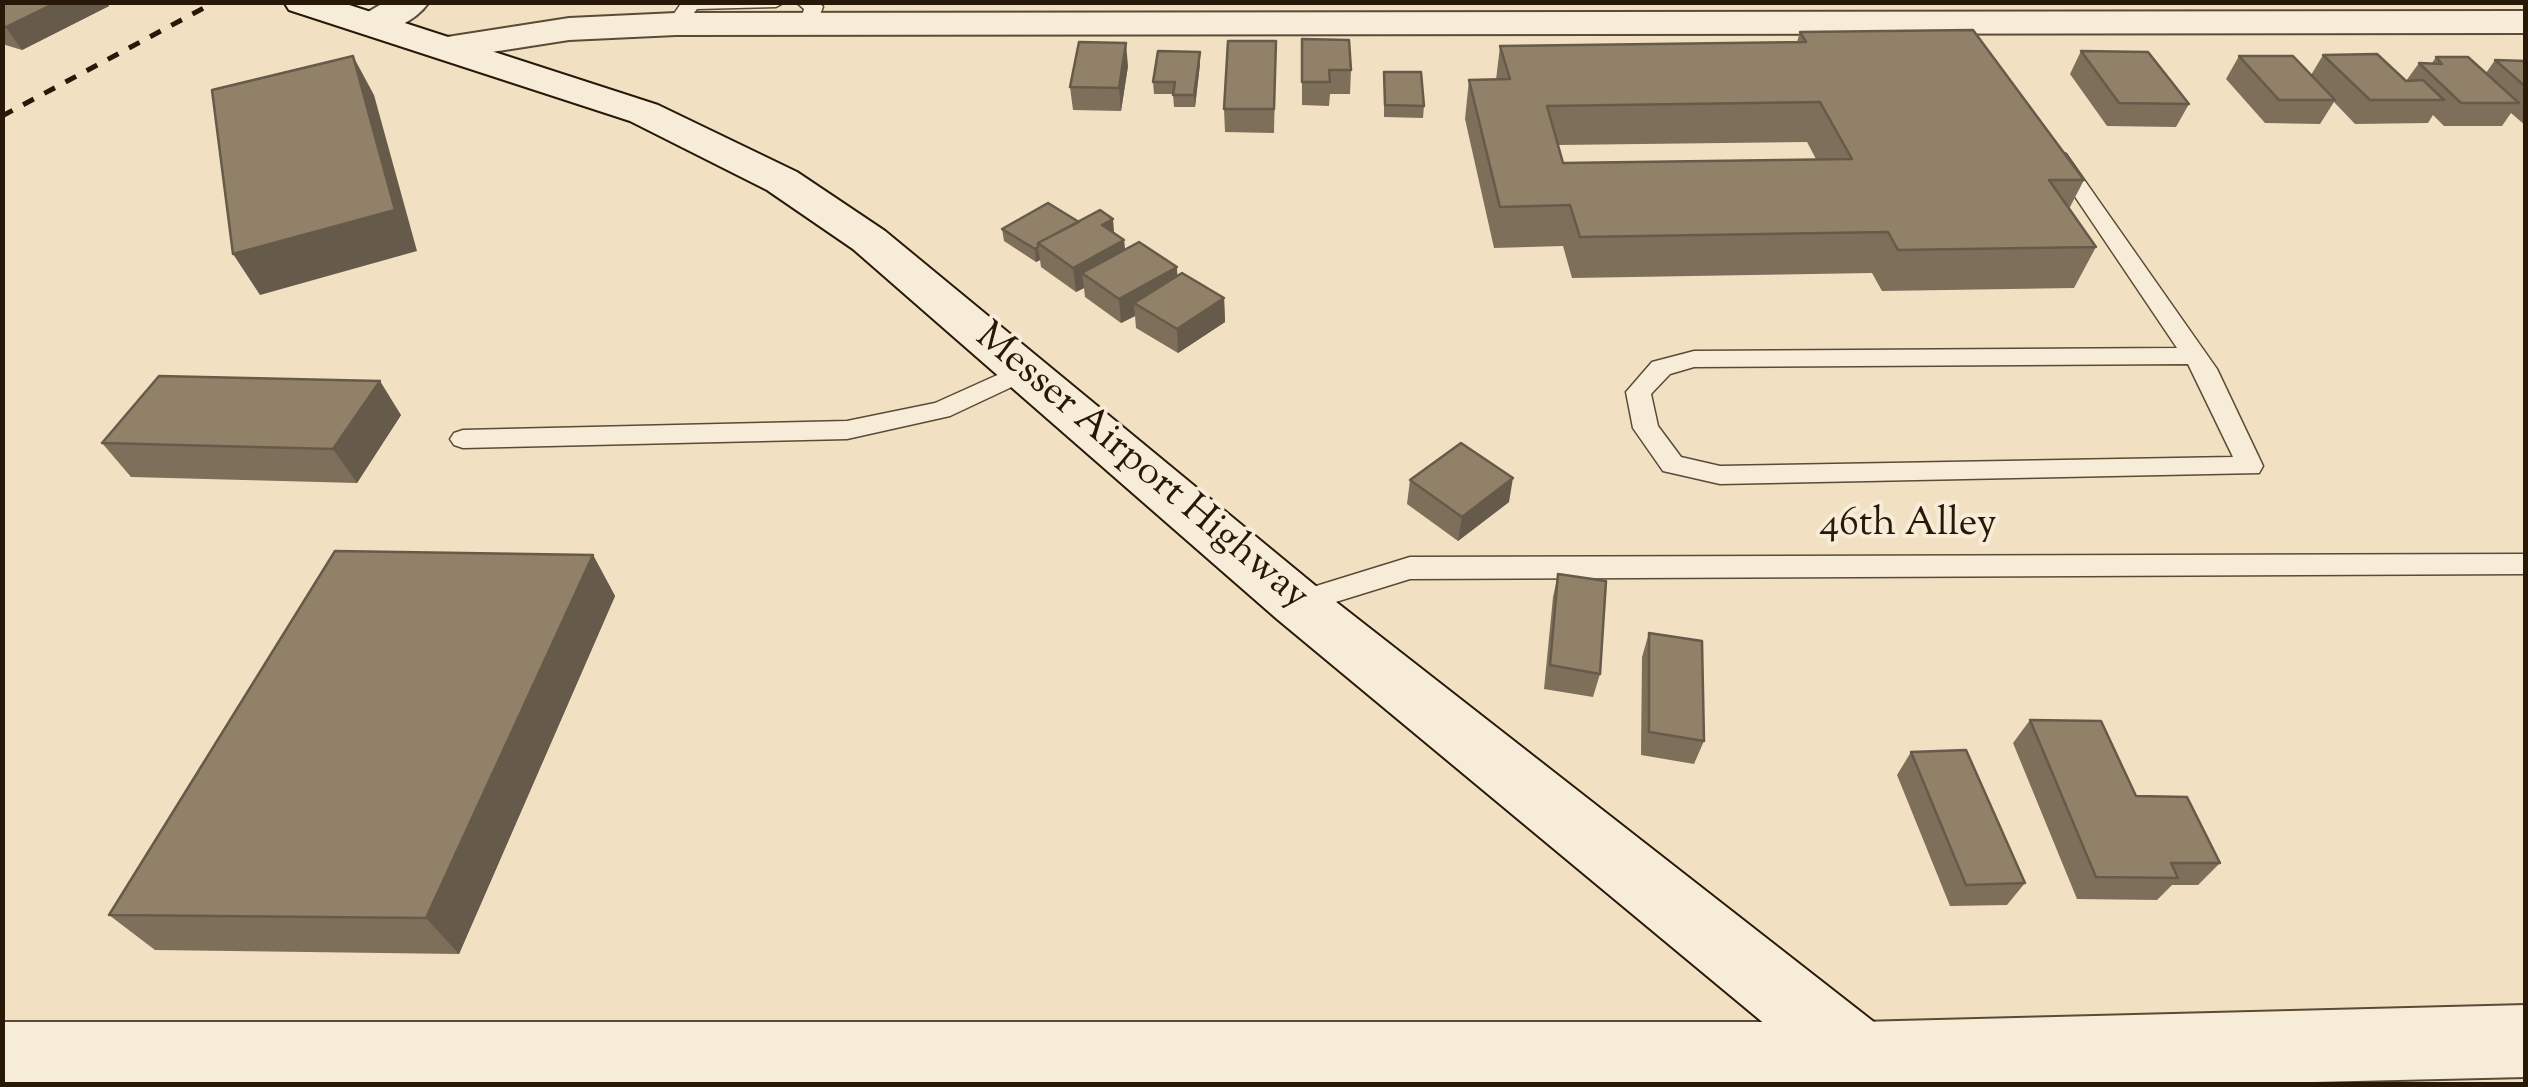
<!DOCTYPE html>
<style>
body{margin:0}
#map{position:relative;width:2528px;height:1087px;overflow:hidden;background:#f1e1c2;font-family:"Sorts Mill Goudy",serif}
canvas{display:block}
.frame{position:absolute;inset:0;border:5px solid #281808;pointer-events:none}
</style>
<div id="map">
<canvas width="2528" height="1087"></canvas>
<div class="frame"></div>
</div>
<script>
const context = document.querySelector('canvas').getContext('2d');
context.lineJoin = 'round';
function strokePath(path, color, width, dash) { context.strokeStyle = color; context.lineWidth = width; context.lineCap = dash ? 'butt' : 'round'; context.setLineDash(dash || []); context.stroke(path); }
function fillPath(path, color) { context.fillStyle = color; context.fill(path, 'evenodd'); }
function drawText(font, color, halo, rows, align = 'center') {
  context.font = font + ' "Sorts Mill Goudy",serif'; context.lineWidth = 8; context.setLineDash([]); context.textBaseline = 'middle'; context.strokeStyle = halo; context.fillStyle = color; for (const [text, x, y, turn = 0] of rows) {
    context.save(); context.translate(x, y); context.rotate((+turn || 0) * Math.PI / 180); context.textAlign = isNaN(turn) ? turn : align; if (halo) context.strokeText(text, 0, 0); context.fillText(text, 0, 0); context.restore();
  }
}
const service = new Path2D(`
 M682 2H785L776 7 697 9 682 28H670L667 24Z
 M796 2 820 3 823 7 815 27H803L800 23 804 9Z
 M2059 152 2066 154 2217 369 2263 466 2259 473 1720 484 1663 471 1633 428 1626 392 1652 362 1694 351 2177 348 2049 158ZM2188 364 2233 457 1720 466 1681 457 1658 426 1651 394 1670 374 1694 367Z
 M1024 363 1036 371 1033 377 950 416 847 439 463 448 454 445 450 439 454 433 463 430 847 421 935 403Z
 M2526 554V574L1410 579 1297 614 1287 611 1283 603 1287 595 1410 557Z`);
const minor = new Path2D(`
 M385 2H429C415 22 384 37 361 32L356 24 361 16Z
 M2526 11V33L676 35 569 40 447 59 434 56 428 48 434 40 447 37 569 18 676 13Z
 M2526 1005V1077L2229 1084H2V1022H1859Z`);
const secondary = new Path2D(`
 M284 2H340L658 105 797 172 885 231 1317 587 1920 1058 1931 1084H1837L1277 619 853 249 767 190 630 121 289 10Z`);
const rail = new Path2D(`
 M2 116 215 2`);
const wall = new Path2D(`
 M2 2H106L109 6 22 50 2 44Z
 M1800 32 2084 180 2069 209 2096 247 2074 288 1882 291 1872 273 1572 278 1563 246 1494 248 1465 119 1469 80H1496L1500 46 1797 42ZM1807 142 1816 159 1563 163 1558 145Z
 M1302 39 1351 70 1350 94H1330L1329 106 1302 105Z
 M1276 41 1274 133 1225 132 1224 109Z
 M2081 51 2189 104 2176 127 2107 126 2070 74Z
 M1200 52V64L1195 107H1174L1173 94H1154L1153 82Z
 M2323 55 2406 81 2419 63H2432L2436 57 2486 73 2495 60 2526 61V126L2511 113 2502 126H2444L2433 115 2428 123 2355 124 2334 102 2320 124 2265 123 2226 79 2239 56 2311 75Z
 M1128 66 1121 111 1073 110 1070 87Z
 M1384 72 1424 106 1423 118 1384 117Z
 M1079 222 1114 233 1124 240 1125 250 1177 267V275L1224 298 1225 322 1178 353 1136 328 1135 316 1121 323 1085 297 1084 288 1076 292 1041 267 1040 260 1036 262 1004 241 1002 229Z
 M401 415 357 483 131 477 102 443Z
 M1410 480 1509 502 1458 541 1407 504Z
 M593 555 615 596 459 954 155 950 109 915Z
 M1558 574 1600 674 1593 697 1544 689 1553 597Z
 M1649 633 1704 741 1694 764 1641 755 1642 657Z
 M2030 720 2136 796 2220 863 2198 885H2172L2157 900 2077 899 2013 743Z
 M1911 752 2025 883 2007 905 1950 906 1897 775Z`);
const shadedWall = new Path2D(`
 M57 2H106L109 6 22 50 6 27Z
 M1126 43 1128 66 1121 111 1119 88Z
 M1200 52V64L1195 107 1194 95Z
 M353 56 374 95 417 251 260 295 233 254Z
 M1113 219 1115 243 1102 225Z
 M1124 240 1126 264 1082 273 1084 288 1076 292 1073 268Z
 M1038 247 1040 260 1036 262 1035 249Z
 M1177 267 1178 291 1134 303 1135 316 1121 323 1119 299Z
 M1224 298 1225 322 1178 353 1177 329Z
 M380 381 401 415 357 483 333 449Z
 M1513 478 1509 502 1458 541 1462 517Z
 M593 555 615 596 459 954 426 918Z`);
const building = new Path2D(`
 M2 2H57L6 27 2 26Z
 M1973 30 2084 180H2049L2096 247 1898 250 1888 232 1580 237 1570 205 1500 207 1469 80 1510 79 1500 46 1806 42 1800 32ZM1820 102 1852 159 1563 163 1547 106Z
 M1302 39 1349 40 1351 70H1329L1330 82H1302Z
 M1228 41H1276L1274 109H1224Z
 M1079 42 1126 43 1119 88 1070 87Z
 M1158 51 1200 52 1194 95H1173L1175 82H1153Z
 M2081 51 2148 52 2189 104 2119 103Z
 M2377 54 2406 81 2423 80 2444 100H2370L2323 55Z
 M353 56 395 210 233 254 212 90Z
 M2239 56H2293L2335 100H2279Z
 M2436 57H2468L2519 103H2461L2419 63 2442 64Z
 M2495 60 2526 61V87Z
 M1384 72H1421L1424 106 1385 105Z
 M1048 203 1079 222 1038 243V247L1035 249 1002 229Z
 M1100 210 1113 219 1102 225 1124 240 1073 268 1038 243Z
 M1139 242 1177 267 1119 299 1082 273Z
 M1182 273 1224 298 1177 329 1134 303Z
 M159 376 380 381 333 449 102 443Z
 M1461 443 1513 478 1462 517 1410 480Z
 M335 551 593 555 426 918 109 915Z
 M1558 574 1606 581 1600 674 1550 665Z
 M1649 633 1702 641 1704 741 1649 732Z
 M2030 720 2101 721 2136 796 2187 797 2220 863H2171L2178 878 2096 877Z
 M1966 750 2025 883 1966 885 1911 752Z`);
const streetNames = [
 ["Messer Airport Highway",1140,469,40],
 ["46th Alley",1908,527]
];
strokePath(service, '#5a4a36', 3);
strokePath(minor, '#5a4a36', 4);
strokePath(secondary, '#281808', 4);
fillPath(service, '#f6ecd7');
fillPath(minor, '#f6ecd7');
fillPath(secondary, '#f6ecd7');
strokePath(rail, '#281808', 5, [12, 12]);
fillPath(wall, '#7d6f5a');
fillPath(shadedWall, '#665a4a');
fillPath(building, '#918169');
strokePath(building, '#665a4a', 2.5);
drawText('40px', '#281808', '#f6ecd7', streetNames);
</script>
